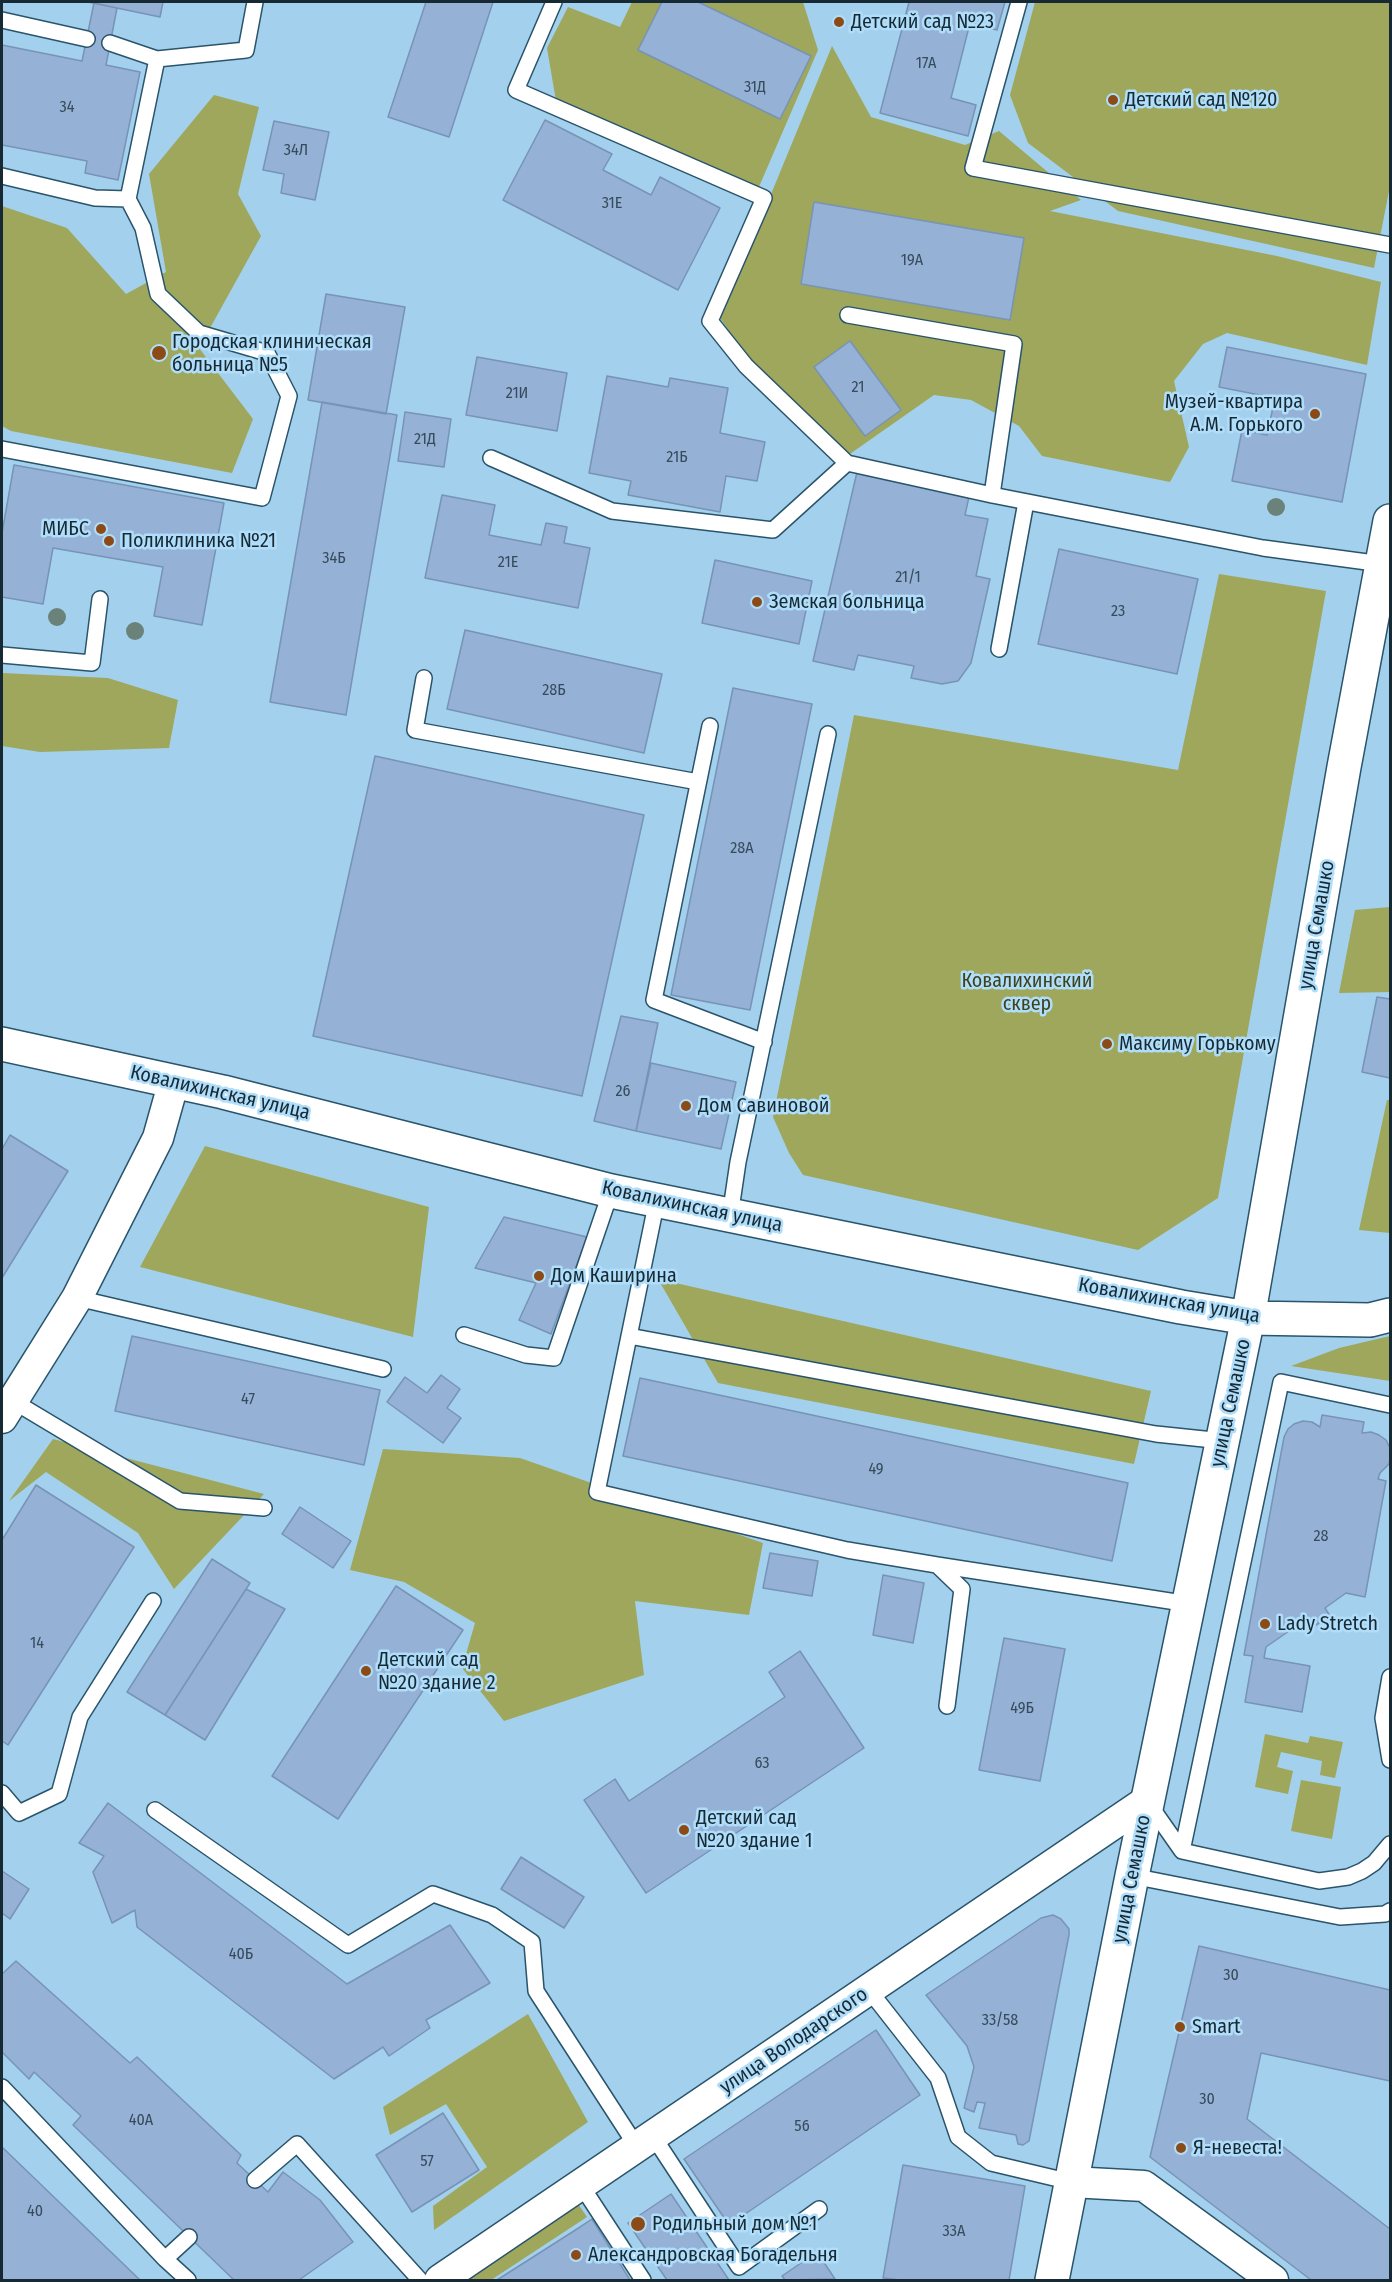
<!DOCTYPE html>
<meta charset="utf-8">
<style>
body{margin:0}
#map{position:relative;width:1392px;height:2282px;overflow:hidden;background:#a3d1ed;font-family:"Fira Sans Condensed",sans-serif}
canvas{display:block}
.frame{position:absolute;inset:0;border:3px solid #172a34;pointer-events:none}
</style>
<div id="map">
<canvas width="1392" height="2282"></canvas>
<div class="frame"></div>
</div>
<script>
const context = document.querySelector('canvas').getContext('2d');
context.lineJoin = 'round';
function fillPath(path, color) { context.fillStyle = color; context.fill(path, 'evenodd'); }
function strokePath(path, color, width, dash) { context.strokeStyle = color; context.lineWidth = width; context.lineCap = dash ? 'butt' : 'round'; context.setLineDash(dash || []); context.stroke(path); }
function drawText(font, color, halo, rows, align = 'center') {
  context.font = font + ' "Fira Sans Condensed",sans-serif'; context.lineWidth = 5; context.setLineDash([]); context.textBaseline = 'middle'; context.strokeStyle = halo; context.fillStyle = color; for (const [text, x, y, turn = 0] of rows) {
    context.save(); context.translate(x, y); context.rotate((+turn || 0) * Math.PI / 180); context.textAlign = isNaN(turn) ? turn : align; if (halo) context.strokeText(text, 0, 0); context.fillText(text, 0, 0); context.restore();
  }
}
const green = new Path2D(`
 M632 2H803L818 50 758 189 556 101 547 48 568 7 620 27Z
 M1035 2H1382L1390 3V186L1374 268 1118 211 1028 143 1010 95Z
 M832 46 871 117 965 145 999 131 1081 200 1050 211 1277 256 1381 282 1367 365 1227 333 1203 344 1174 381 1189 447 1170 482 1042 456 1019 426 971 400 934 395 847 456 750 362 720 318Z
 M214 95 259 107 238 194 261 236 199 348 253 419 232 473 11 431 2 426V206L67 228 126 294 166 272 149 174Z
 M1219 574 1326 591 1218 1198 1138 1250 803 1175 789 1153 773 1117 854 715 1178 770Z
 M2 673 108 678 178 700 169 748 40 752 2 746Z
 M1390 907V992L1339 993 1355 910Z
 M1387 1100H1390V1233L1359 1230Z
 M205 1146 429 1207 413 1337 140 1267Z
 M658 1279 1151 1391 1134 1464 718 1383Z
 M1390 1336V1381L1291 1366 1339 1348Z
 M53 1439 264 1494 174 1589 138 1533 46 1472 9 1501Z
 M383 1449 520 1458 763 1543 749 1615 635 1601 644 1675 504 1721 462 1668 475 1623 404 1582 350 1570Z
 M1265 1734 1308 1743 1310 1736 1343 1742 1335 1778 1320 1775 1322 1761 1281 1752 1277 1767 1293 1771 1288 1794 1255 1787Z
 M1301 1780 1341 1787 1332 1839 1291 1831Z
 M528 2014 588 2122 434 2230 433 2206 487 2167 446 2104 390 2135 383 2107Z
 M576 2201 587 2217 491 2280H458Z`);
const building = new Path2D(`
 M88 2H163L160 17Z
 M426 2H493L449 137 388 117Z
 M662 2H698L811 56 780 119 638 50Z
 M909 2H1005L997 30 970 23 951 98 976 105 968 136 880 113Z
 M94 3 117 8 106 65 140 72 118 180 85 173 87 161 2 145V45L82 61Z
 M545 120 612 154 603 170 651 195 660 177 720 208 678 290 503 200Z
 M274 121 329 132 315 200 281 193 284 174 263 170Z
 M814 202 1024 238 1010 320 801 284Z
 M326 294 405 307 386 414 308 400Z
 M850 341 901 410 865 436 814 367Z
 M1227 347 1366 374 1342 502 1232 481 1242 430 1267 435 1275 398 1219 387Z
 M477 357 567 373 557 431 466 415Z
 M607 376 668 387 670 378 728 388 720 433 765 442 757 481 726 476 720 512 628 495 631 481 589 473Z
 M322 402 397 415 346 715 270 702Z
 M405 412 451 419 444 467 398 461Z
 M14 465 224 503 202 625 154 616 163 567 53 548 43 604 2 597V533Z
 M857 472 969 497 965 515 988 519 976 576 990 579 971 663 958 681 942 684 911 678 914 666 858 655 854 670 813 661Z
 M442 495 495 505 489 535 541 545 546 523 567 527 564 543 590 548 578 608 425 578Z
 M1059 549 1198 579 1177 674 1038 644Z
 M715 560 812 581 799 644 702 623Z
 M465 630 662 674 644 753 447 709Z
 M733 688 812 704 750 1010 671 995Z
 M375 756 644 815 582 1096 313 1036Z
 M1377 997 1390 999V1078L1362 1072Z
 M621 1016 658 1023 636 1131 594 1121Z
 M651 1063 736 1082 721 1149 636 1131Z
 M10 1135 68 1171 2 1278V1149Z
 M504 1217 587 1237 551 1334 519 1320 536 1283 475 1268Z
 M132 1336 380 1390 364 1465 115 1411Z
 M441 1375 460 1389 447 1408 461 1418 443 1443 387 1402 405 1377 427 1393Z
 M640 1378 1128 1483 1112 1561 623 1456Z
 M1322 1415 1364 1422 1362 1433 1371 1432 1379 1435 1386 1440 1390 1448V1459L1389 1464 1380 1473 1378 1479 1386 1481 1365 1597 1346 1593 1325 1608 1330 1616 1308 1630 1302 1622 1266 1647 1264 1658 1310 1666 1302 1712 1245 1702 1253 1656 1244 1655 1284 1437 1288 1429 1294 1424 1303 1421 1312 1422 1320 1427Z
 M36 1485 134 1547 8 1745 2 1741V1540Z
 M300 1507 351 1541 333 1568 282 1534Z
 M770 1553 818 1561 812 1596 763 1588Z
 M212 1559 250 1583 165 1715 127 1692Z
 M883 1575 924 1583 913 1643 873 1635Z
 M396 1586 463 1630 338 1819 272 1776Z
 M246 1589 285 1609 205 1740 165 1715Z
 M1004 1638 1065 1649 1040 1781 979 1770Z
 M800 1651 864 1748 646 1893 584 1800 615 1779 629 1801 785 1697 769 1672Z
 M108 1803 347 1984 450 1925 490 1983 426 2020 430 2028 389 2056 383 2047 334 2079 137 1927 135 1910 112 1923 93 1872 104 1856 79 1843Z
 M521 1857 584 1897 564 1928 501 1889Z
 M2 1871 29 1889 10 1919 2 1913Z
 M1053 1915 1061 1919 1069 1929V1935L1029 2141 1023 2145 1018 2144 1016 2135 979 2128 985 2103 977 2102 974 2112 964 2108 974 2067 967 2046 926 1995 1041 1918Z
 M1199 1946 1390 1990V2081L1261 2053 1247 2119 1390 2229V2280H1311L1150 2157Z
 M16 1961 130 2063 137 2057 241 2155 237 2163 268 2192 283 2172 320 2200 353 2242 299 2280H234L73 2125 81 2116 34 2072 29 2079 2 2052V1974Z
 M876 2030 920 2095 729 2225 684 2159Z
 M443 2113 479 2170 412 2212 376 2155Z
 M2 2147 140 2280H4L2 2278Z
 M903 2165 1025 2186 1009 2280H900L883 2278Z
 M671 2194 729 2280H667L628 2223Z
 M592 2219 630 2280H497L577 2229Z
 M817 2252 835 2279 785 2280 782 2276Z`);
const service = new Path2D(`
 M554 2 516 90 764 198 710 321 746 366 847 463 992 495 1263 548 1382 564
 M1019 2 973 168 1390 245
 M2 20 87 39
 M157 59 246 50 255 2
 M2 176 95 198 128 199
 M848 315 1014 344 992 495
 M2 449 262 498 289 396 267 353 199 333 158 294 143 228 128 199 157 59 110 43
 M491 458 612 511 773 530 847 463
 M999 649 1026 502
 M2 655 92 663 100 599
 M424 678 415 730 698 782
 M710 726 654 1000 764 1042
 M657 1200 597 1492 847 1550 937 1565 962 1589 947 1706
 M730 1216 738 1162 828 734
 M77 1298 383 1369
 M464 1335 526 1355 554 1358 611 1191
 M629 1336 1156 1434 1223 1441
 M8 1398 180 1501 264 1508
 M937 1565 1189 1604
 M1390 1677 1383 1718 1390 1760
 M2 1793 19 1813 59 1794 80 1717 153 1601
 M1149 1804 1182 1851 1319 1881 1348 1877 1362 1871 1374 1863 1390 1844
 M155 1810 348 1945 433 1894 492 1915 532 1942 536 1991 637 2147
 M1182 1851 1281 1382 1390 1405
 M1132 1876 1340 1917 1385 1914 1390 1911
 M869 1990 938 2078 958 2137 991 2163 1071 2182
 M2 2087 165 2259 189 2237
 M653 2136 739 2267 819 2209
 M255 2180 297 2144 420 2280
 M581 2185 643 2280
 M165 2259 188 2280`);
const minor = new Path2D(`
 M2 1418 77 1298 158 1138 174 1081
 M1071 2182 1144 2186 1273 2280
 M440 2280 1147 1801`);
const tertiary = new Path2D(`
 M2 1044 223 1092 611 1191 1181 1307 1248 1318 1370 1320 1390 1315
 M1052 2280 1132 1876 1248 1318 1344 767 1390 521`);
const trees = [
 [1276,507],
 [57,617],
 [135,631]
];
const markers = [
 [839,22,6,"#8c4b16"],
 [1113,100,6,"#8c4b16"],
 [159,353,8,"#8c4b16"],
 [1315,414,6,"#8c4b16"],
 [101,529,6,"#8c4b16"],
 [109,541,6,"#8c4b16"],
 [757,602,6,"#8c4b16"],
 [1107,1044,6,"#8c4b16"],
 [686,1106,6,"#8c4b16"],
 [539,1276,6,"#8c4b16"],
 [1265,1624,6,"#8c4b16"],
 [366,1671,6,"#8c4b16"],
 [684,1830,6,"#8c4b16"],
 [1180,2027,6,"#8c4b16"],
 [1181,2148,6,"#8c4b16"],
 [638,2224,8,"#8c4b16"],
 [576,2255,6,"#8c4b16"]
];
const numberNames = [
 ["17А",926,64],
 ["31Д",755,88],
 ["34",67,108],
 ["34Л",296,151],
 ["31Е",612,204],
 ["19А",912,261],
 ["21",858,388],
 ["21И",517,394],
 ["21Д",425,440],
 ["21Б",677,458],
 ["34Б",334,559],
 ["21Е",508,563],
 ["21/1",908,578],
 ["23",1118,612],
 ["28Б",554,691],
 ["28А",742,849],
 ["26",623,1092],
 ["47",248,1400],
 ["49",876,1470],
 ["28",1321,1537],
 ["14",37,1644],
 ["49Б",1022,1709],
 ["63",762,1764],
 ["40Б",241,1955],
 ["30",1231,1976],
 ["33/58",1000,2021],
 ["30",1207,2100],
 ["40А",141,2121],
 ["56",802,2127],
 ["57",427,2162],
 ["40",35,2212],
 ["33А",954,2232]
];
const poiNames = [
 ["Детский сад №23",851,22],
 ["Детский сад №120",1125,100],
 ["Городская клиническая",172,342],
 ["больница №5",172,365],
 ["Музей-квартира",1303,402,"right"],
 ["А.М. Горького",1303,425,"right"],
 ["МИБС",89,529,"right"],
 ["Поликлиника №21",121,541],
 ["Земская больница",769,602],
 ["Максиму Горькому",1119,1044],
 ["Дом Савиновой",698,1106],
 ["Дом Каширина",551,1276],
 ["Lady Stretch",1277,1624],
 ["Детский сад",378,1660],
 ["№20 здание 2",378,1683],
 ["Детский сад",696,1818],
 ["№20 здание 1",696,1841],
 ["Smart",1192,2027],
 ["Я-невеста!",1193,2148],
 ["Родильный дом №1",652,2224],
 ["Александровская Богадельня",588,2255]
];
const streetNames = [
 ["улица Семашко",1317,925,-80],
 ["Ковалихинская улица",220,1093,13],
 ["Ковалихинская улица",692,1207,12],
 ["Ковалихинская улица",1169,1301,10],
 ["улица Семашко",1231,1403,-78],
 ["улица Семашко",1132,1879,-79],
 ["улица Володарского",794,2041,-34]
];
const parkNames = [
 ["Ковалихинский",1027,981],
 ["сквер",1027,1004]
];
fillPath(green, '#9ea75b');
fillPath(building, '#95b1d6');
strokePath(building, '#7793b6', 1.5);
strokePath(service, '#29546b', 18);
strokePath(minor, '#29546b', 33);
strokePath(tertiary, '#29546b', 36);
strokePath(service, '#fff', 15);
strokePath(minor, '#fff', 30);
strokePath(tertiary, '#fff', 33);
context.fillStyle = '#6b827a';
for (const [x, y] of trees) { context.beginPath(); context.arc(x, y, 9, 0, 2 * Math.PI); context.fill(); }
for (const [x, y, r, color] of markers) { const dot = new Path2D(); dot.arc(x, y, r, 0, 2 * Math.PI); context.fillStyle = color; context.fill(dot); strokePath(dot, '#b0defa', 2); }
drawText('16px', '#364c5c', null, numberNames);
drawText('20px', '#172a34', '#b0defa', poiNames, 'left');
drawText('20px', '#172a34', '#b0defa', streetNames);
drawText('20px', '#3e421c', '#b0defa', parkNames);
</script>
